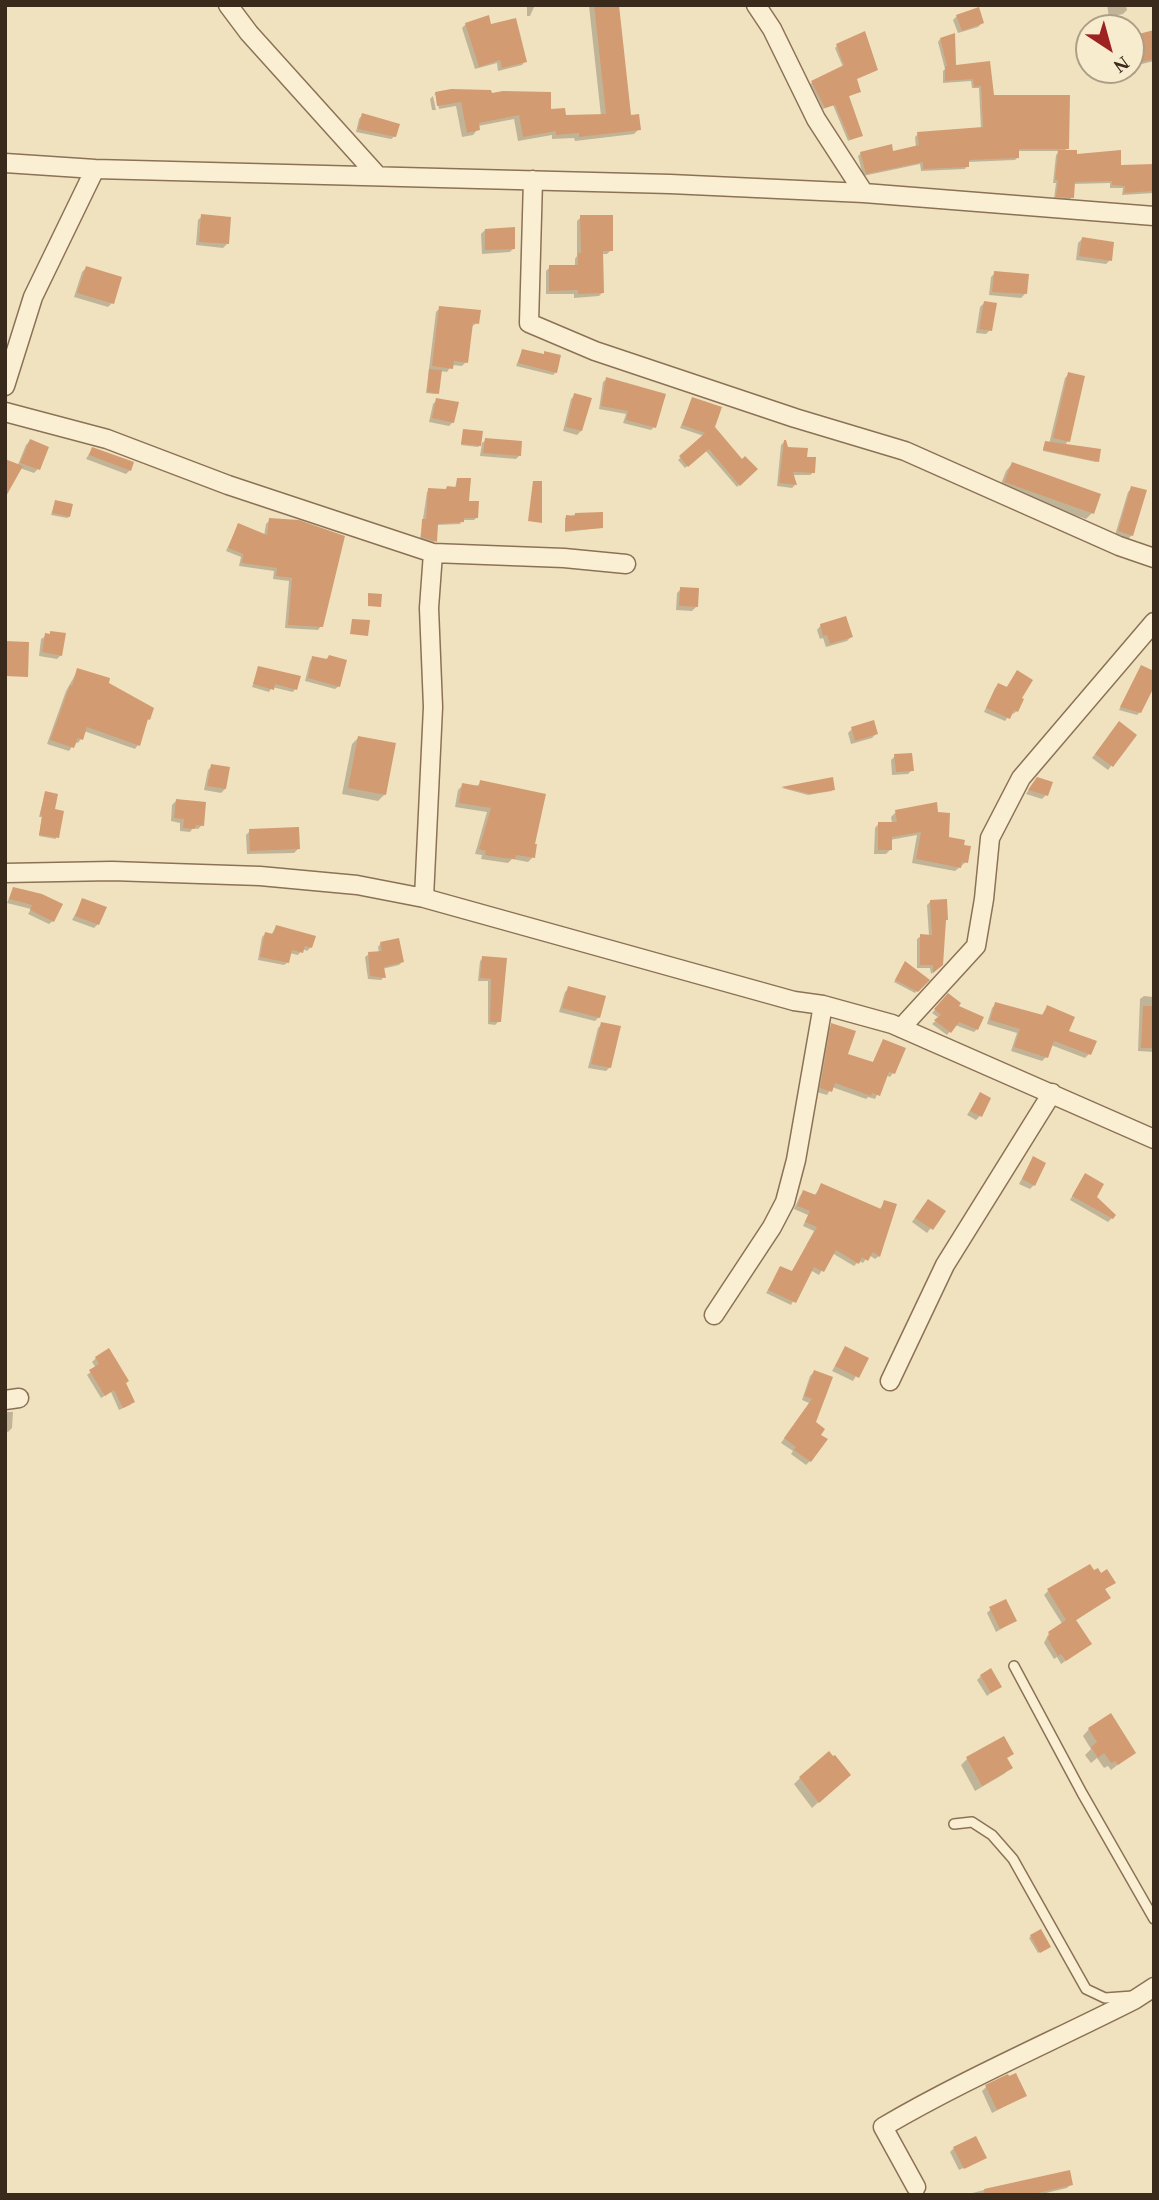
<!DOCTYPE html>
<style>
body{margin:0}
#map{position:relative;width:1159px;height:2200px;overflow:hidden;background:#f1e2bf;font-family:"Times New Roman",serif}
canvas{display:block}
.frame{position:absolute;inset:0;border:7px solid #392a1c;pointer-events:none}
.north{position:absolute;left:1075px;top:14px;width:70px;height:70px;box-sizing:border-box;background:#f8eccf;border:2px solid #ac9e87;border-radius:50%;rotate:144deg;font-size:19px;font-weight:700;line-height:28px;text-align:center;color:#392a1c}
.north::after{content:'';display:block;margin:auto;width:24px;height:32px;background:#9e2222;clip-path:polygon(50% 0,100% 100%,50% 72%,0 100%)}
</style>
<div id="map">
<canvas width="1159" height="2200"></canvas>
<div class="frame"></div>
<div class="north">N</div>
</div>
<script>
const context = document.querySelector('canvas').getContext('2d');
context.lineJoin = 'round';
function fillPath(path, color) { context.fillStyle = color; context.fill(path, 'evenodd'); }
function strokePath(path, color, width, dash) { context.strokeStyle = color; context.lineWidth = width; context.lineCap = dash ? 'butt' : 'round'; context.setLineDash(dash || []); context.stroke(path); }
const shadow = new Path2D(`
 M527 5H535L530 16H527Z
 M617 5 630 117 639 129 634 134 575 141 574 138 552 139V135L518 141 514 119 478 126V129L473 135 462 137 456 106 439 109 437 95H434L435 94 490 95 564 117 601 116 589 6Z
 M1107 5H1126L1127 10 1123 14 1109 17Z
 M957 16 982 23 978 27 958 33 953 20Z
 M466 24 490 26 525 61 522 65 498 71 497 63 475 69 462 28Z
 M1132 38 1154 42V61L1134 66 1131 54Z
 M940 39 955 67 989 63 993 97 1067 148 1064 152 1119 167 1154 165V193L1122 195 1123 188H1110V183L1073 184 1072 197 1069 200 1054 199 1056 183H1053L1056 155 1060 151H1017L1018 157 1015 160 968 162 965 169 921 171 920 164 863 176 858 156 861 153H892L916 148 915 137 918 134 981 129 979 88H972L971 81 943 83V71L945 69 938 42Z
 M837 46 859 91 848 97 861 135 848 141 833 105 823 109 810 84 843 67 835 48Z
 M433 96 436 110H432L430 99Z
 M362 115 395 136 391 139 356 132 359 119Z
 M202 216 227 244 223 248 196 245 198 220Z
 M581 217 611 250 607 254H602L603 292 599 296 574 298V294H546V271L550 267H575V259L577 256V221Z
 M485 230 514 248 510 252 482 254 481 234Z
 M1082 239 1110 260 1106 264 1076 260 1078 243Z
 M86 268 112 303 108 307 74 297 82 272Z
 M995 273 1025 294 1021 298 989 295 991 277Z
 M984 303 990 330 986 334 976 333 980 307Z
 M440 308 477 323 471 327 466 362 462 366 452 365 447 372 440 371 436 394 426 393 436 312Z
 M522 351 556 372 553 375 516 366Z
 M1069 374 1068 441 1064 446 1097 461 1096 462 1043 451 1044 445 1049 444 1065 378Z
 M607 379 654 427 651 430 623 423 626 414 599 409 603 382Z
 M575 395 581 431 577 435 563 431 571 399Z
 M692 399 713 428 742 461 755 469 737 487 705 450 685 468 678 460 704 436 680 428Z
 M437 400 453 422 449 426 429 422 433 404Z
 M464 431 480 445 478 447 461 445Z
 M486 440 520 455 516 459 480 456 482 443Z
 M30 441 38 469 34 473 17 467 26 445Z
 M784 442 786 448 805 458 814 472 810 475H792L795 485 792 488 777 486 781 445Z
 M92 449 130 470 126 474 86 459Z
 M1012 464 1092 513 1086 519 999 489 1006 471Z
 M457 480 476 518 474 520H462L460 524 436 525 434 543 420 539 427 492 429 490 444 491 455 488Z
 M1132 488V535L1128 539 1115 535 1128 492Z
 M55 502 69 517 67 518 51 515Z
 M576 514 601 528 565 532V518Z
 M270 520 321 626 318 630 285 628 289 581 273 579 274 571 239 566 241 557 226 551 238 525 264 536 266 524Z
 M681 589 696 607 692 611 676 610 677 593Z
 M821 625 851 637 847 641 826 647 823 638 820 639 817 630Z
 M51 633 61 655 57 659 39 656 41 639Z
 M329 657 339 686 335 689 305 681 310 661 313 658 325 660Z
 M1141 667 1140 712 1137 715 1119 710Z
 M259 668 295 689 293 692 272 687 269 692 252 687Z
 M78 670 107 684 149 719 145 722 138 745 135 749 84 731 81 739 78 743 75 742 69 751 47 744 66 691Z
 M1017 672 1020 698 1017 711 1013 714 1011 713 1005 721 984 712 995 688 998 685 1006 688Z
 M1115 728 1111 766 1108 770 1092 758Z
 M852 729 876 734 872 738 851 744 848 733Z
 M358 738 385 794 378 801 342 794 352 744Z
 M895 756 912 770 908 774 892 775 891 760Z
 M212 766 225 789 221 793 204 790 208 770Z
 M832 779V791L808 795 782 788Z
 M481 782 533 845V857L528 862 512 859 508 863 481 859 482 855 475 854 487 812 455 807 458 790 463 785 476 787Z
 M1033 783 1046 795 1042 799 1026 794Z
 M45 793 53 811 56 839 39 836 42 817H39Z
 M176 801 202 825 198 829 193 828 190 832 180 831V823L171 821 172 805Z
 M896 812 936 814 947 838 966 862 955 871 912 863 917 835 890 840V850L886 854H874L875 828 879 823H892L891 817Z
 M250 831 298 849 294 853 247 854 246 835Z
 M13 889 53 921 49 924 28 914 31 909 7 903Z
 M83 900 98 924 94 928 72 920Z
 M931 901 938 968 931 974 930 968H917V939L921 936H929L927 905Z
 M276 927 311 947 307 951 303 949 298 955 289 953 288 962 284 965 258 960 262 937 265 934 271 935Z
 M381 943 402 962 399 965 382 969 384 977 381 980 368 979 365 957 369 954 379 953 378 947Z
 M483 958 505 960 499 1021 495 1025 488 1024V981H478L480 961Z
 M903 965 927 980 915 993 894 982Z
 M569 988 599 1017 595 1021 559 1012 565 992Z
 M948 996 977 1029 974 1032 955 1025 947 1035 932 1024 939 1018 932 1013Z
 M1144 996 1154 997V1052L1138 1051 1140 999Z
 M996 1004 1041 1016 1047 1007 1067 1032 1089 1054 1085 1058 1051 1045 1046 1057 1042 1061 1011 1051 1017 1033 987 1024 992 1008Z
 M602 1024 610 1067 606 1071 588 1068 598 1028Z
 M832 1025 846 1055 872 1064 883 1041 893 1073 890 1077 886 1075 875 1099 868 1097 866 1099 832 1087 827 1095 817 1092 828 1029Z
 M980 1094V1116L976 1120 967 1115Z
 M1033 1158 1034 1185 1030 1189 1019 1184Z
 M1082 1179 1112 1218 1108 1222 1070 1200Z
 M822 1185 879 1210 885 1202 879 1256 875 1259 869 1255 863 1263 859 1261 854 1266 832 1253 819 1275 810 1270 791 1305 766 1293 781 1268 791 1273 814 1231 803 1226 808 1215 794 1209 800 1196 803 1192 814 1196Z
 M924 1205 943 1212 927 1233 912 1222Z
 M845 1348 866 1359 853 1381 832 1371Z
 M96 1358 125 1383 133 1401 130 1405 119 1410 111 1392 101 1398 87 1375 96 1368 92 1362Z
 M814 1372V1423L819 1435 810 1461 806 1465 791 1454 793 1451 781 1443 809 1403 802 1400 810 1376Z
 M5 1412H13L12 1428 8 1432 5 1431Z
 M1093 1573 1113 1583 1104 1590 1109 1598 1075 1621 1090 1644 1061 1664 1057 1657 1054 1659 1044 1643 1049 1633 1063 1625 1044 1595 1048 1591Z
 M991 1609 1015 1621 996 1632 987 1613Z
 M981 1676 1000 1686 987 1696 977 1680Z
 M1089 1729 1134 1752 1111 1770 1108 1766 1104 1768 1097 1758 1091 1763 1085 1755 1091 1749 1083 1736Z
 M1003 1739 1006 1759 1010 1768 1004 1774 975 1791 961 1765 967 1759Z
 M833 1759 842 1781 812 1808 794 1784 800 1778Z
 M1031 1936 1048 1948 1038 1953 1029 1938Z
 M986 2087 1025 2096 992 2113 982 2091Z
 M954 2148 985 2158 959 2170 950 2152Z
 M1071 2184 1067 2188 1038 2195H965L995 2187Z`);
const building = new Path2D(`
 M594 5H619L631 115 639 114 641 130 579 137V133L556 135V131L523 137 519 115 479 123 480 130 467 133 461 102 437 106 435 92 451 89 491 90 492 93 503 91 551 92V109L565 108 566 115 606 114Z
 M979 7 984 23 962 31 956 15Z
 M489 15 491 24 516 18 527 62 502 68 500 60 479 67 465 23Z
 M1154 30V59L1138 63 1131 36Z
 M865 31 878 70 857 79 861 92 849 96 863 136 850 140 835 105 825 108 811 81 844 65 836 44Z
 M955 33 956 65 990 61 994 95H1070L1069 149H1019V158L969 160V167L923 169V162L866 174 860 152 892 144 893 151 919 145 917 132 983 127 981 86 974 87 973 79 945 81V67L947 66 940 38Z
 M362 113 400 124 396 137 358 129Z
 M1058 150H1077V154L1121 150V165L1154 164V191L1124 193 1125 186 1112 185V181L1075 182 1074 198 1056 197 1058 180H1055Z
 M201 214 231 217 229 244 199 242Z
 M580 215H613V251H603L604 293 578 294V290L549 291V265H578V253H581Z
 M515 227V249L485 250V229Z
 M1082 237 1114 242 1112 261 1079 256Z
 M86 266 122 277 114 304 77 293Z
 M994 271 1029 274 1027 294 992 292Z
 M984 301 997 303 992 331 979 329Z
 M439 306 481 310 479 324 473 323 468 363 454 361 453 369 432 366Z
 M522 349 544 354V351L561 355 557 373 518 363Z
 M429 369 442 370 439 394 427 392Z
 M1068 372 1085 376 1070 442 1053 438Z
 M606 377 666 394 656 428 626 420 628 411 601 406Z
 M574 393 592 398 582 431 566 427Z
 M692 397 722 407 715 427 742 459 745 456 758 469 740 486 709 449 688 467 679 456 705 433 682 425Z
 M436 398 459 402 454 423 432 418Z
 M463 429 483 431 481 446 461 444Z
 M485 438 522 441 521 456 483 453Z
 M30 439 49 447 40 470 20 463Z
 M784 440H786L788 447 808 448 807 457H816L815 473 793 472 797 485 779 483Z
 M1045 441 1101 449 1099 462 1043 450Z
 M92 447 134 462 131 471 89 455Z
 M5 459 23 466 5 498Z
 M1012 462 1101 494 1094 514 1004 482Z
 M457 478H471L469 501H479L478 518H464V522L438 524 437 542 421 537 422 519H426L428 488 446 489 447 486 456 487Z
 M533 481H542V523L528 521Z
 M1131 486 1147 490 1133 536 1118 531Z
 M55 500 73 504 70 517 52 513Z
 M603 512V528L565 531 566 515 575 516V513Z
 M269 518 299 520 345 536 323 627 288 625 292 578 276 576 277 568 242 563 243 554 228 548 238 523 267 535Z
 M680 587 699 588 698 607 679 606Z
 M368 593 382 594 381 607 368 606Z
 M846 616 853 637 830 644 827 635 823 636 820 624Z
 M352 619 370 620 368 636 350 634Z
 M50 631 66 633 62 656 42 652 45 633 50 634Z
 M5 641 29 642 28 677 5 676Z
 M329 655 347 660 340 687 308 678 312 656 327 659Z
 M1141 665 1154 671V687L1141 713 1120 707Z
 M258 666 301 676 297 690 275 684 274 690 253 684Z
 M77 668 110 678 109 683 154 708 150 720 148 719 140 746 87 727 83 740 78 738 74 748 50 740 70 685 72 686Z
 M1017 670 1033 680 1022 698 1024 699 1018 712 1014 710 1010 719 986 708 998 683 1007 687Z
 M874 720 878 734 855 741 851 727Z
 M1119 721 1137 735 1113 767 1095 754Z
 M358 736 396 743 386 795 348 788Z
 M912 753 914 771 896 772 894 754Z
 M211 764 230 767 226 789 207 786Z
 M833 777 835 790 810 794 781 787Z
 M1037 777 1053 782 1048 796 1028 790Z
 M480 780 546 794 535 844H537L535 858 516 855 515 859 503 858 485 855 486 851 479 849 491 808 459 803 462 783 479 786Z
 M45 791 58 794 55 809 64 811 59 838 39 835 42 816 40 815Z
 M176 799 206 802 204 826 196 825 195 829 183 828 184 819 174 818Z
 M937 802 938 812 950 813 949 837 965 840 964 845 971 846 968 863 962 862 961 868 916 859 921 832 892 837V850H878V822H897L895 810Z
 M299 827 300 849 250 851 249 829Z
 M13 887 42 894 63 904 54 922 30 910 32 905 9 899Z
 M82 898 107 907 99 925 75 916Z
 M947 899 948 920H946L943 965 933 973V965H920V934L932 935 930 900Z
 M276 925 316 936 312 948 305 946 303 953 292 950 289 963 260 957 265 932 273 934Z
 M399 938 404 962 384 967 386 978 370 976 368 952 382 951 380 942Z
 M482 956 507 958 501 1022H490L491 979 480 978Z
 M905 961 930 980 918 992 895 980Z
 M568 986 606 996 600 1018 562 1008Z
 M948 993 961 1003 959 1006 984 1017 978 1030 959 1022 951 1033 934 1020 941 1015 934 1009Z
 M995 1002 1043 1015 1047 1005 1075 1017 1069 1031 1097 1041 1091 1055 1054 1041 1048 1058 1014 1047 1020 1029 990 1020Z
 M1143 1006H1154V1048H1141Z
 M601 1022 621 1026 611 1068 591 1064Z
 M831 1023 856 1031 848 1054 873 1062 883 1039 906 1048 895 1074 889 1072 880 1096 872 1093 871 1096 835 1083 832 1092 820 1088Z
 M980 1092 991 1098 982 1117 970 1111Z
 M1033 1156 1046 1163 1035 1186 1022 1179Z
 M1085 1173 1104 1184 1097 1197 1116 1215 1113 1219 1072 1196Z
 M821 1183 881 1209 884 1200 897 1204 880 1257 873 1252 868 1261 862 1257 859 1264 836 1250 824 1272 814 1267 796 1303 768 1290 780 1266 792 1271 817 1227 805 1222 810 1211 797 1206 803 1190 816 1195Z
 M928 1199 946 1211 933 1230 915 1218Z
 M845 1346 869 1358 859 1378 835 1366Z
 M109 1348 129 1381 126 1383 135 1402 123 1408 114 1390 105 1396 89 1370 99 1364 95 1357Z
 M814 1370 833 1377 816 1422 825 1429 821 1435 828 1439 811 1462 794 1450 796 1447 784 1438 812 1399 804 1396Z
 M1090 1564 1094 1570 1098 1568 1101 1573 1107 1569 1116 1583 1105 1589 1111 1598 1076 1620 1092 1644 1066 1661 1061 1654 1058 1656 1047 1638 1050 1635 1048 1632 1066 1620 1047 1589Z
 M1006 1599 1017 1621 1000 1629 989 1607Z
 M991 1668 1002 1687 991 1693 980 1675Z
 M1111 1713 1136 1753 1118 1765 1115 1761 1111 1763 1104 1753 1098 1758 1091 1747 1097 1742 1088 1728Z
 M1004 1736 1014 1754 1007 1758 1013 1768 982 1786 966 1757Z
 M829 1751 833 1756 835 1755 851 1775 819 1803 799 1777Z
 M1041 1929 1051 1947 1040 1953 1030 1935Z
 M1016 2073 1027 2096 997 2110 985 2085 1008 2074 1009 2076Z
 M976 2136 987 2158 964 2169 953 2147Z
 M1070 2170 1073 2185 1029 2195H985L984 2189Z`);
const lane = new Path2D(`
 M1014 1666 1082 1793 1154 1919
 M954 1824 972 1822 992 1835 1013 1859 1086 1989 1105 1998 1133 1996`);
const street = new Path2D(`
 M228 5 249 33 377 175
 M756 5 772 29 816 119 864 193
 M5 163 95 169 670 184 864 193 1154 216
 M533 180 529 323 595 351 795 418 905 451 1119 546 1154 558
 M5 386 33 297 95 169
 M5 412 107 439 228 485 433 553 564 558 626 564
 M5 873 112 871 260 876 357 885 424 898 794 1001 823 1005 892 1024 1154 1139
 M424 898 433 707 429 608 433 553
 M901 1028 976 946 984 899 990 838 1021 778 1154 622
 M714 1315 772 1227 785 1202 796 1160 823 1005
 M890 1381 945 1265 1052 1093
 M5 1400 19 1398
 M916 2187 883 2127C963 2080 1051 2042 1134 2000L1154 1987`);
fillPath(shadow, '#0003');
fillPath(building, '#d29b72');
strokePath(lane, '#8b7256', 12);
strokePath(street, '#8b7256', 21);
strokePath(lane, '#fbefd3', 9);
strokePath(street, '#fbefd3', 18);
</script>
